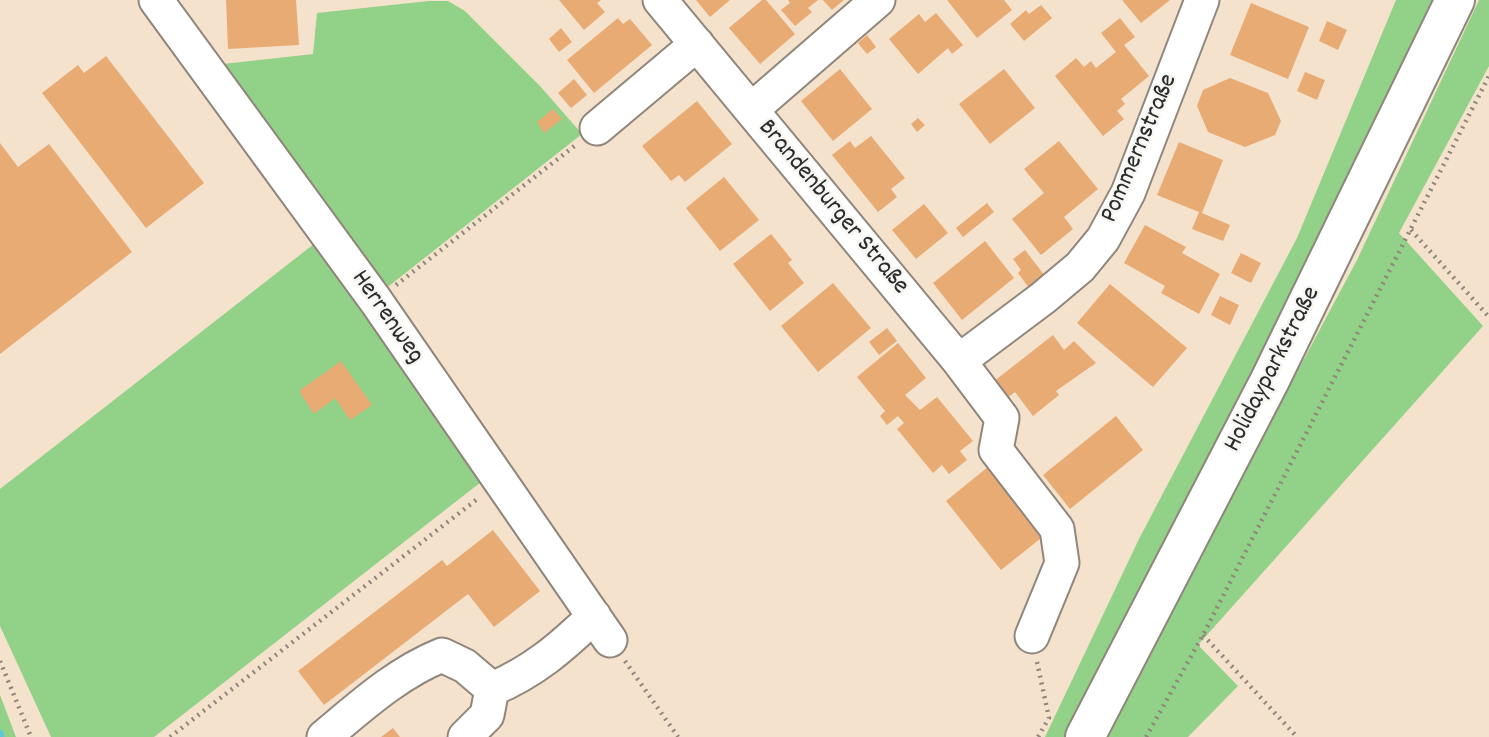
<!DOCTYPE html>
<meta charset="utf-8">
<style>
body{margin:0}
canvas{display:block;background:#f4e2cc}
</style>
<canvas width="1489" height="737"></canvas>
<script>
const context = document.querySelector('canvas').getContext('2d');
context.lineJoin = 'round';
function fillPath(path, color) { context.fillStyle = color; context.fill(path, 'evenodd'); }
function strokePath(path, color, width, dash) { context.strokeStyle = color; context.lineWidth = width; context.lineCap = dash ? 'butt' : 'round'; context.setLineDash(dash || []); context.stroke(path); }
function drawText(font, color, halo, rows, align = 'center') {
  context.font = font + ' Dekko,sans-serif'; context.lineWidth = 5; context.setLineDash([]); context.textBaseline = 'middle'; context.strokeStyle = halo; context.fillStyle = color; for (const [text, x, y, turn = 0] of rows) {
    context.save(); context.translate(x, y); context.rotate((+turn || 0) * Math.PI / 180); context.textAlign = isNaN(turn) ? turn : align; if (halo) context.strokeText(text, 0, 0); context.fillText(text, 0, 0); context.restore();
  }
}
const green = new Path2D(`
 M1396 0H1436L1324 249 1065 737H1045L1139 539 1297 238Z
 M1479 0H1489V66L1399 233 1483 326 1198 645 1238 686 1188 737H1102L1357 260Z
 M429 1H448L465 11 540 86 582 134 380 293 214 65 313 54 317 13Z
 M319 240 490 475 154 737H51L0 626V489Z
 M0 695 16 737H0Z`);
const stream = new Path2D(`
 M0 733 1 737`);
const building = new Path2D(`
 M226 0H296L299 45 228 49Z
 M559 0H601L597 3 605 12 584 30Z
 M696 0H730L710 17Z
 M762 0H766L795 34 760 64 729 28Z
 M788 0H818L808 8 812 12 795 26 781 10 790 3Z
 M823 0H844L832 10Z
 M947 0H1004L1012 10 977 38Z
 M1122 0H1170L1141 23Z
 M1251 3 1309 27 1288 79 1230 55Z
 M1041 5 1052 18 1024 41 1010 24 1026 10 1029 14Z
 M936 13 963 45 952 54 948 48 918 74 889 39 919 14 925 22Z
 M618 18 623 24 630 19 652 45 594 93 567 60Z
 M1120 18 1135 37 1124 45 1149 76 1121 99 1125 104 1117 111 1124 119 1103 136 1055 76 1076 58 1084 67 1091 61 1096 68 1116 52 1101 33Z
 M1327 21 1347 30 1338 50 1319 41Z
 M561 28 572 42 559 52 549 39Z
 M867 35 876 47 867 54 858 43Z
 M106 56 204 183 146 228 42 93 78 65 84 73Z
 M840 69 872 109 833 141 801 101Z
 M1004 69 1035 108 990 144 959 104Z
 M1305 72 1325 80 1317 100 1297 91Z
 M1230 78 1268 93 1281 121 1275 135 1245 147 1208 132 1197 106 1203 90Z
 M574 79 587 95 571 108 558 93Z
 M697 101 732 144 685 182 679 175 671 181 642 146Z
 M553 109 562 119 544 133 537 122Z
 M918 118 925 125 917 132 911 124Z
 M871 136 905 178 891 189 897 197 878 212 832 155 850 141 855 148Z
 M1059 141 1098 189 1064 217 1073 229 1041 255 1012 219 1044 193 1024 169Z
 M1179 142 1223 160 1202 213 1230 225 1223 241 1192 229 1199 212 1157 195Z
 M0 143 18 167 49 144 132 252 0 354Z
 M724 177 759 220 720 251 686 208Z
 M987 203 994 212 963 237 956 228Z
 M924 204 948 233 916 259 892 230Z
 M1145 225 1186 247 1182 253 1220 274 1199 314 1161 293 1165 286 1124 263Z
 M771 234 792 260 788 263 804 283 770 311 733 264Z
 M985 241 1014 278 962 320 933 283Z
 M1025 250 1045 276 1029 288 1018 273 1021 270 1013 259Z
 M1241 253 1261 263 1251 283 1231 273Z
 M833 283 871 328 818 372 781 326Z
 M1110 284 1187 348 1153 387 1077 323Z
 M1220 296 1239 305 1230 325 1211 315Z
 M887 328 897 341 879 355 869 342Z
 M1053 335 1064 350 1074 341 1096 363 1056 391 1059 395 1033 416 1015 392 1006 399 993 382Z
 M898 343 926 378 905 395 920 410 937 397 973 441 960 451 967 460 949 474 942 465 933 473 897 429 904 423 898 416 887 425 880 416 885 411 857 377Z
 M341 361 372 405 350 420 335 398 314 414 299 391Z
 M1116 416 1143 450 1070 509 1043 475Z
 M994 462 1050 531 1001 570 946 501Z
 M493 530 540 591 494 627 468 594 324 705 298 671 442 560 447 566Z
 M393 728 400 737H381Z`);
const path = new Path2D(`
 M1411 230 1489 317
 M396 285 577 144
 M1203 635 1297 737
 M0 661 31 737
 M625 661 678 737
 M1037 662 1049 718 1038 737
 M170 737 480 497
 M1146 737 1203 635 1489 76`);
const minor = new Path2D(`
 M156 0 376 301 610 640
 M660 0 959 361 1002 418 996 450 1057 529 1062 563 1032 636
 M751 110 878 0
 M597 128 697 44
 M959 361 1043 298 1080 267 1103 239 1128 193 1202 0
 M492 689C533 672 562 647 594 616
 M324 737C360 707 397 673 442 655L465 666 492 689
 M465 737 487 715 492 689`);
const major = new Path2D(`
 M1085 737 1270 380 1455 0`);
const streetNames = [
 ["Pommernstraße",1141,149,-67],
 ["Brandenburger Straße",832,208,50],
 ["Herrenweg",386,318,55],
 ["Holidayparkstraße",1274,370,-63]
];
fillPath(green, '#92d188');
strokePath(stream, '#5dc9d5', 7);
fillPath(building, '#e8ab74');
strokePath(minor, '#90867c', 37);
strokePath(major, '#90867c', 42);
strokePath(path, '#90867c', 4.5, [2, 5]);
strokePath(minor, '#fff', 33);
strokePath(major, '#fff', 38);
drawText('26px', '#2b2b2b', '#f6f6f2', streetNames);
</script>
